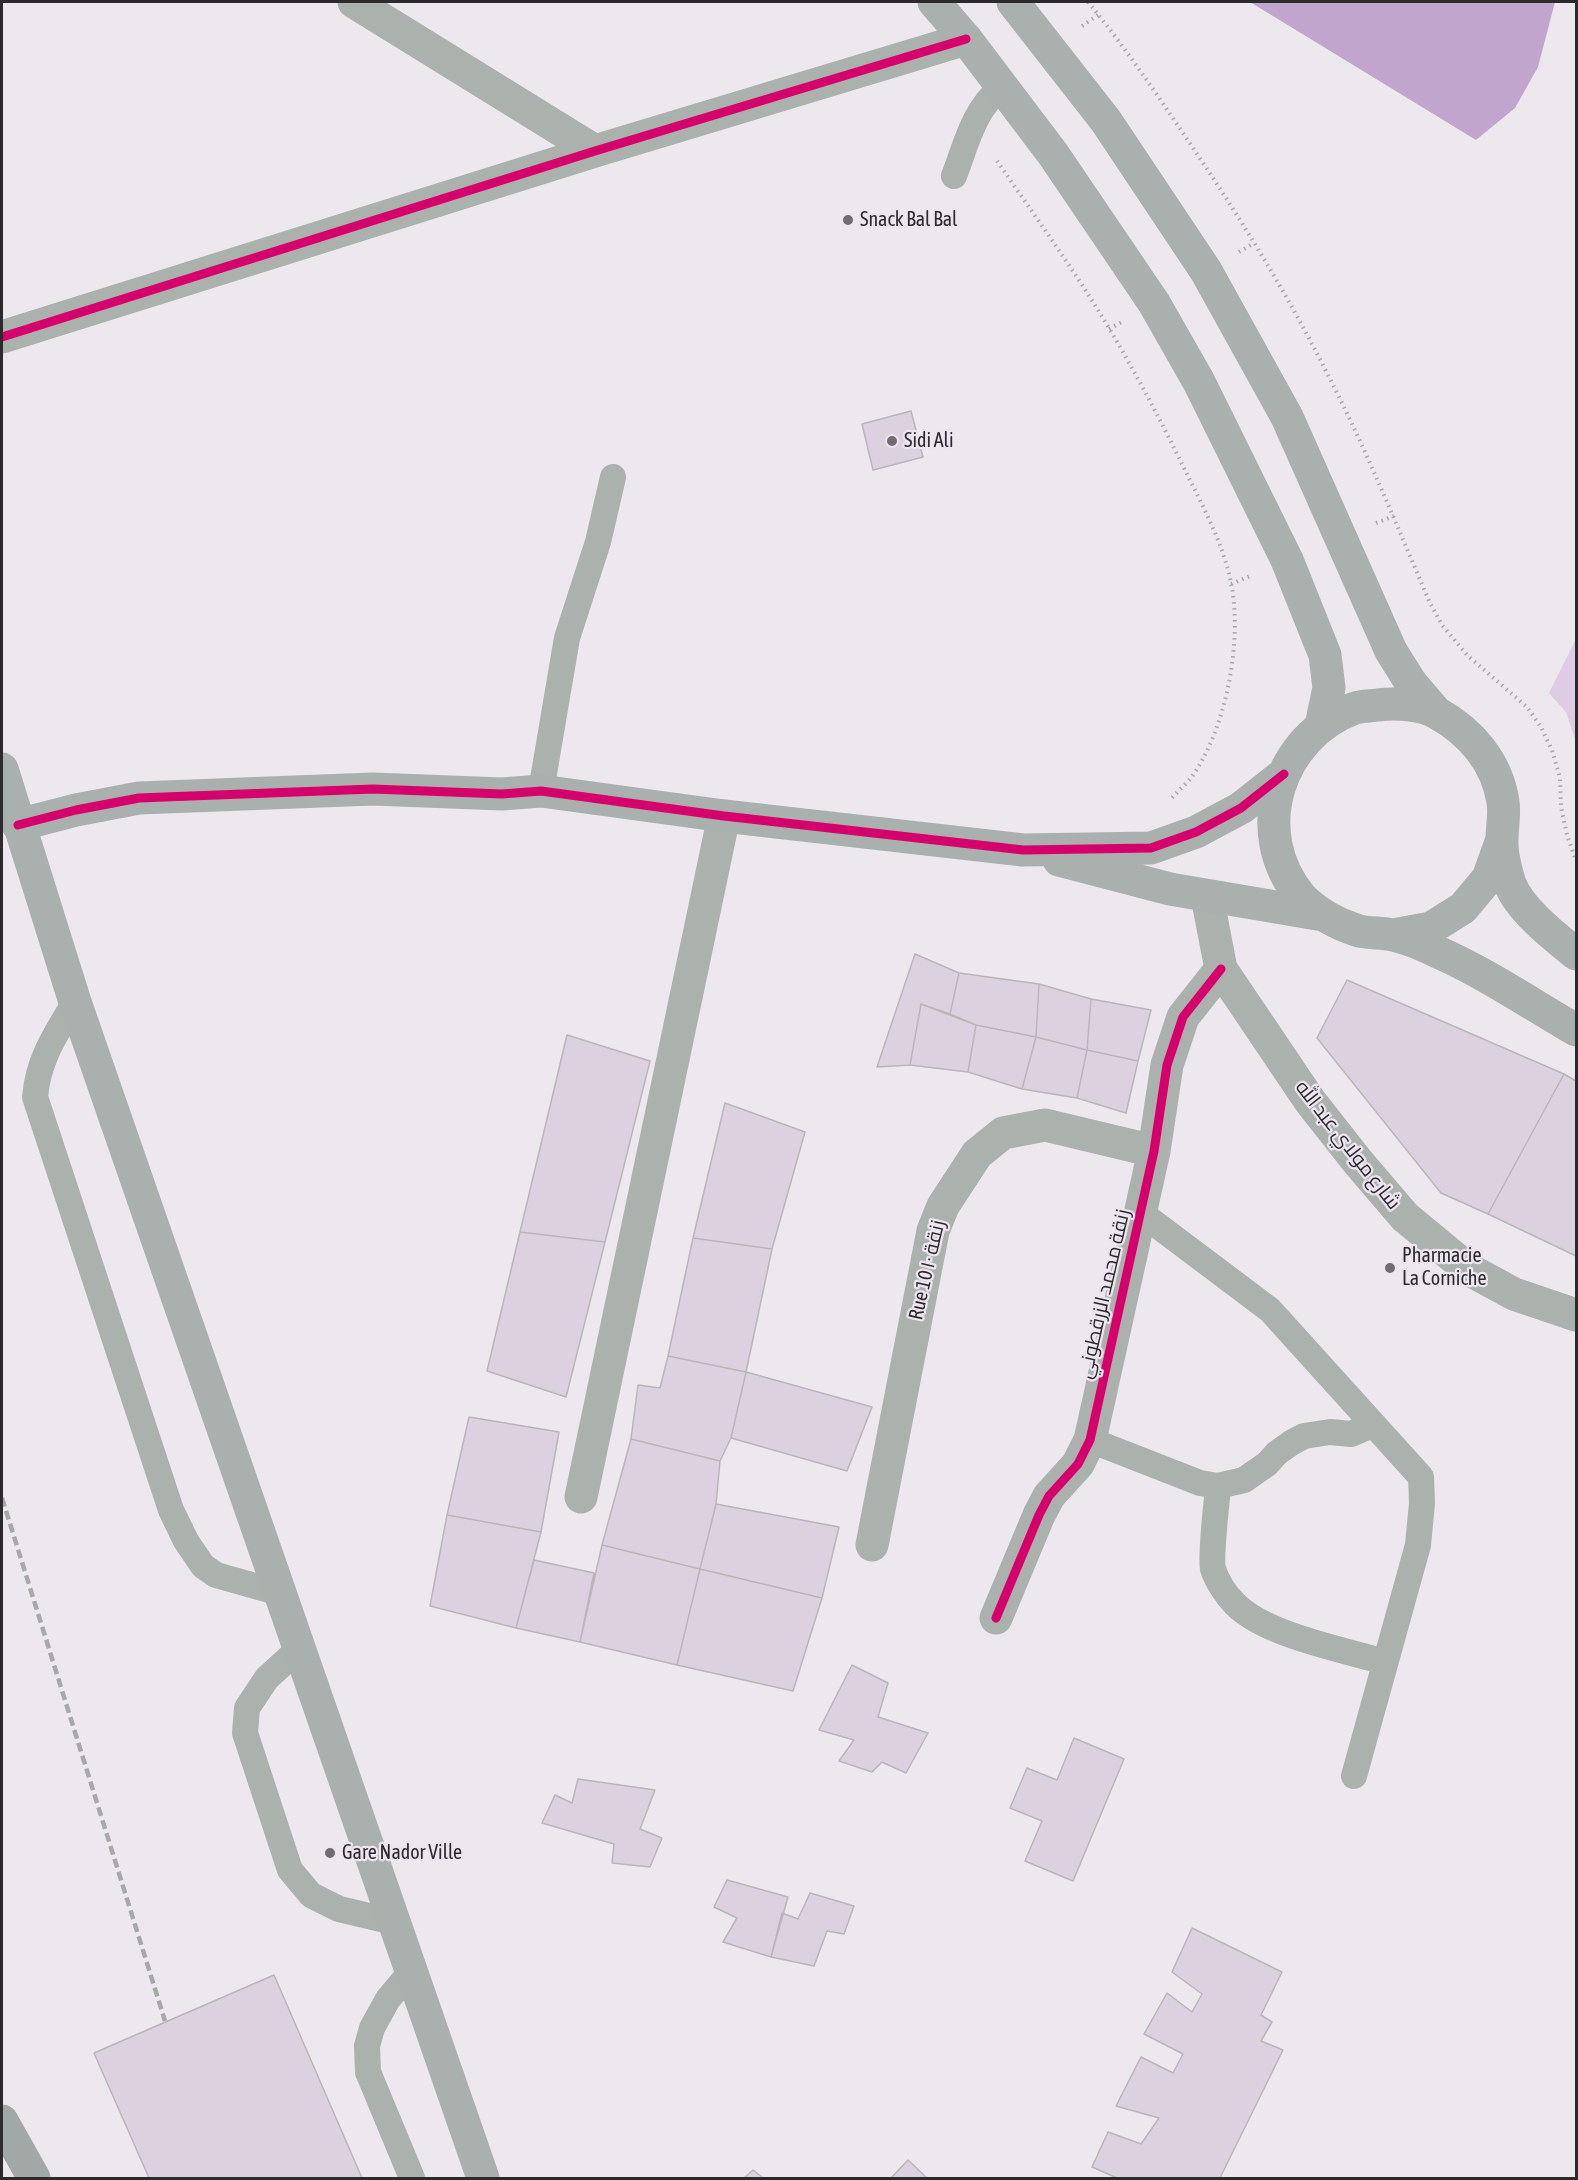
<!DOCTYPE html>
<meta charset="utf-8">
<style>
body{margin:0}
#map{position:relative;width:1578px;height:2180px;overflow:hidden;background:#ece8ed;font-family:"Asap Condensed",sans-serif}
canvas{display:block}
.frame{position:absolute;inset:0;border:3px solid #2d2a2e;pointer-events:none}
</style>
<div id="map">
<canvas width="1578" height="2180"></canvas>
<div class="frame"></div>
</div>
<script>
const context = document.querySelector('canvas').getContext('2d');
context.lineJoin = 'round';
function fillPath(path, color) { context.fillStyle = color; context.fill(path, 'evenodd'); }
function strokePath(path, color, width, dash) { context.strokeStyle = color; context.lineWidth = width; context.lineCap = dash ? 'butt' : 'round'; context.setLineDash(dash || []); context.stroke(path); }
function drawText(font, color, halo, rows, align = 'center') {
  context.font = font + ' "Asap Condensed",Cairo,sans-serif'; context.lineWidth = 4.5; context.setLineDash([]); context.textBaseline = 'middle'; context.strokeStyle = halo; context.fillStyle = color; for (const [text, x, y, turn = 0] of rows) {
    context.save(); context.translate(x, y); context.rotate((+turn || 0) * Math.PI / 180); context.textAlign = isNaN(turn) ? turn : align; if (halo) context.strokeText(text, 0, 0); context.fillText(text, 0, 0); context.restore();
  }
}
const green = new Path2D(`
 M1576 639V742L1566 712 1549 693Z`);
const water = new Path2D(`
 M1250 2H1555L1538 67 1515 108 1476 140Z`);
const building = new Path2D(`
 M911 411 923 457 873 470 862 424Z
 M915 954 959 973 950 1014 921 1004 910 1065 877 1067Z
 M959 973 1039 984 1036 1037 976 1025 950 1014Z
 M1347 980 1564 1074 1488 1214 1441 1193 1317 1038Z
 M1039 984 1091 999 1087 1050 1036 1037Z
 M1091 999 1151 1010 1138 1061 1087 1050Z
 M921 1004 976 1025 968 1072 910 1065Z
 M976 1025 1036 1037 1022 1089 968 1072Z
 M567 1035 650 1061 605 1242 520 1232Z
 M1036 1037 1087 1050 1077 1098 1022 1089Z
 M1087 1050 1138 1061 1126 1113 1077 1098Z
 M1564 1074 1576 1081V1256L1488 1214Z
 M725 1103 805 1132 772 1249 693 1238Z
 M520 1232 605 1242 566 1397 487 1371Z
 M693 1238 772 1249 746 1372 668 1356Z
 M668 1356 746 1372 731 1438 720 1461 631 1439 638 1385 660 1388Z
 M746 1372 872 1407 847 1471 731 1438Z
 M469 1417 559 1432 541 1532 447 1515Z
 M631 1439 720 1461 716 1504 700 1569 602 1545Z
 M716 1504 839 1527 822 1598 700 1569Z
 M447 1515 541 1532 516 1628 430 1606Z
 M602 1545 700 1569 677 1665 580 1642Z
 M534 1560 594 1573 580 1642 516 1628Z
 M700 1569 822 1598 793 1691 677 1665Z
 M852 1665 888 1683 878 1717 928 1733 906 1773 882 1762 872 1772 839 1761 854 1740 819 1730Z
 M1074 1738 1124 1759 1073 1881 1025 1861 1042 1821 1010 1808 1027 1768 1057 1780Z
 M578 1779 655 1790 640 1829 662 1838 650 1867 612 1863 614 1844 542 1823 555 1795 572 1803Z
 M727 1880 788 1897 771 1957 723 1942 737 1918 714 1907Z
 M810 1893 854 1906 844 1934 827 1931 814 1966 771 1957 782 1913 798 1919Z
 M1192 1928 1282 1972 1261 2015 1272 2022 1261 2041 1283 2050 1220 2178H1117L1092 2167 1108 2132 1141 2144 1159 2118 1116 2106 1141 2057 1173 2073 1183 2054 1144 2034 1167 1993 1192 2012 1202 1994 1172 1972Z
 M274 1975 362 2178H149L94 2053Z
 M908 2160 927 2178H891Z
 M753 2170 763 2178H744Z`);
const path = new Path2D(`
 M1088 2C1125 47 1158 96 1191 145 1241 219 1288 295 1328 375 1366 449 1397 526 1430 603L1442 625 1467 655 1527 707 1541 727 1552 750 1560 778 1561 807 1567 835 1576 861
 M1082 26 1098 15
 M997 161C1026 203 1056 245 1084 288 1121 345 1153 405 1183 466 1201 503 1223 542 1231 583 1243 641 1226 730 1191 778 1185 785 1178 791 1172 798
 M1239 252 1254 243
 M1109 329 1122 322
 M1376 523 1394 516
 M1231 584 1253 575`);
const lane = new Path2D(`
 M954 176C967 142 973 111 1002 86
 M541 791 567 638 598 542 613 477
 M75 1002C56 1033 38 1060 35 1097L171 1510 186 1541 203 1566 216 1575 280 1593
 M1141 1213 1270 1310 1421 1477 1422 1503 1418 1545 1354 1776
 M1090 1440 1200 1483 1218 1486 1244 1480 1267 1464 1277 1453 1291 1443 1304 1436 1330 1432 1351 1434 1372 1425
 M1218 1486C1217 1502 1210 1556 1213 1569 1217 1581 1226 1595 1235 1604 1265 1635 1344 1650 1385 1662
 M299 1649 267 1678 247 1708 245 1733 290 1870 311 1895 339 1909 394 1922
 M411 1972 388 1999 372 2028 367 2046 368 2072 412 2178`);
const street = new Path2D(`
 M354 2 595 151
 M2 337 595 151 966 39
 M1207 896 1221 969 1310 1101 1358 1162 1405 1217 1468 1269 1514 1294 1576 1315
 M581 1497 724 816
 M872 1545 933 1231 943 1206 977 1154 1003 1133 1045 1125 1154 1151
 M996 1618 1039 1515 1049 1496 1078 1464 1090 1440 1154 1151 1167 1065 1183 1017 1221 969`);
const secondary = new Path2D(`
 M934 2 966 39 1053 154 1154 303 1199 382 1287 560 1325 655 1329 688 1321 726
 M1013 2 1106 121 1206 271 1287 417 1391 651 1411 683 1435 711
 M2 769 75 1002 483 2178
 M18 825 76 810 139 798 373 789 502 794 541 791 724 816 1023 850 1151 848 1196 832 1241 808 1284 774
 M1059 860 1170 889 1323 915
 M1393 935 1431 928 1463 908 1488 878 1501 842
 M1576 954C1555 937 1520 910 1510 884 1506 871 1501 853 1502 839 1502 827 1505 813 1503 802 1497 762 1471 732 1437 713 1422 704 1395 703 1378 705 1371 706 1362 706 1355 708 1278 736 1247 832 1301 897 1315 912 1337 924 1356 930 1367 934 1381 932 1393 935 1408 938 1426 946 1440 953 1487 974 1531 1004 1576 1030`);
const primary = new Path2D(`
 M2 2121 34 2178`);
const rail = new Path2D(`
 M2 1498 165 2021`);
const cycleway = new Path2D(`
 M2 337 595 151 966 39
 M18 825 76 810 139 798 373 789 502 794 541 791 724 816 1023 850 1151 848 1196 832 1241 808 1284 774
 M996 1618 1039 1515 1049 1496 1078 1464 1090 1440 1154 1151 1167 1065 1183 1017 1221 969`);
const markers = [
 [848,220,6,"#706c71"],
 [892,441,6,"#706c71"],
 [1390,1268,6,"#706c71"],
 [330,1853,6,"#706c71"]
];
const poiNames = [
 ["Snack Bal Bal",860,220],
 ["Sidi Ali",904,441],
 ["Pharmacie",1402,1256],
 ["La Corniche",1402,1279],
 ["Gare Nador Ville",342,1853]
];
const streetNames = [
 ["شارع مولاي عبد الله",1348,1145,52],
 ["Rue 10 زنقة ١٠",927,1270,-77],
 ["زنقة محمد الزرقطوني",1104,1294,-77]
];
fillPath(green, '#ddcce3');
fillPath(water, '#c2a5cd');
fillPath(building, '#dcd2df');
strokePath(building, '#b9b6ba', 1.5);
strokePath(path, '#a6a9a8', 4, [1.5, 4.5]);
strokePath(lane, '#abb1ad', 26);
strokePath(street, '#abb1ad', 33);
strokePath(secondary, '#aab0ad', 33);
strokePath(primary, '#a1a8a6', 33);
strokePath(rail, '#a6a9a8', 4.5, [9, 4.5]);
strokePath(cycleway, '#d6006c', 9);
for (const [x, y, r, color] of markers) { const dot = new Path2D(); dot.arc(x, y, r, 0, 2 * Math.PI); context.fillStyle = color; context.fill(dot); strokePath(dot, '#ede5f0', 2); }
drawText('20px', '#2d2a2e', '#ede5f0', poiNames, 'left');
drawText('20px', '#2d2a2e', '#ede5f0', streetNames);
</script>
